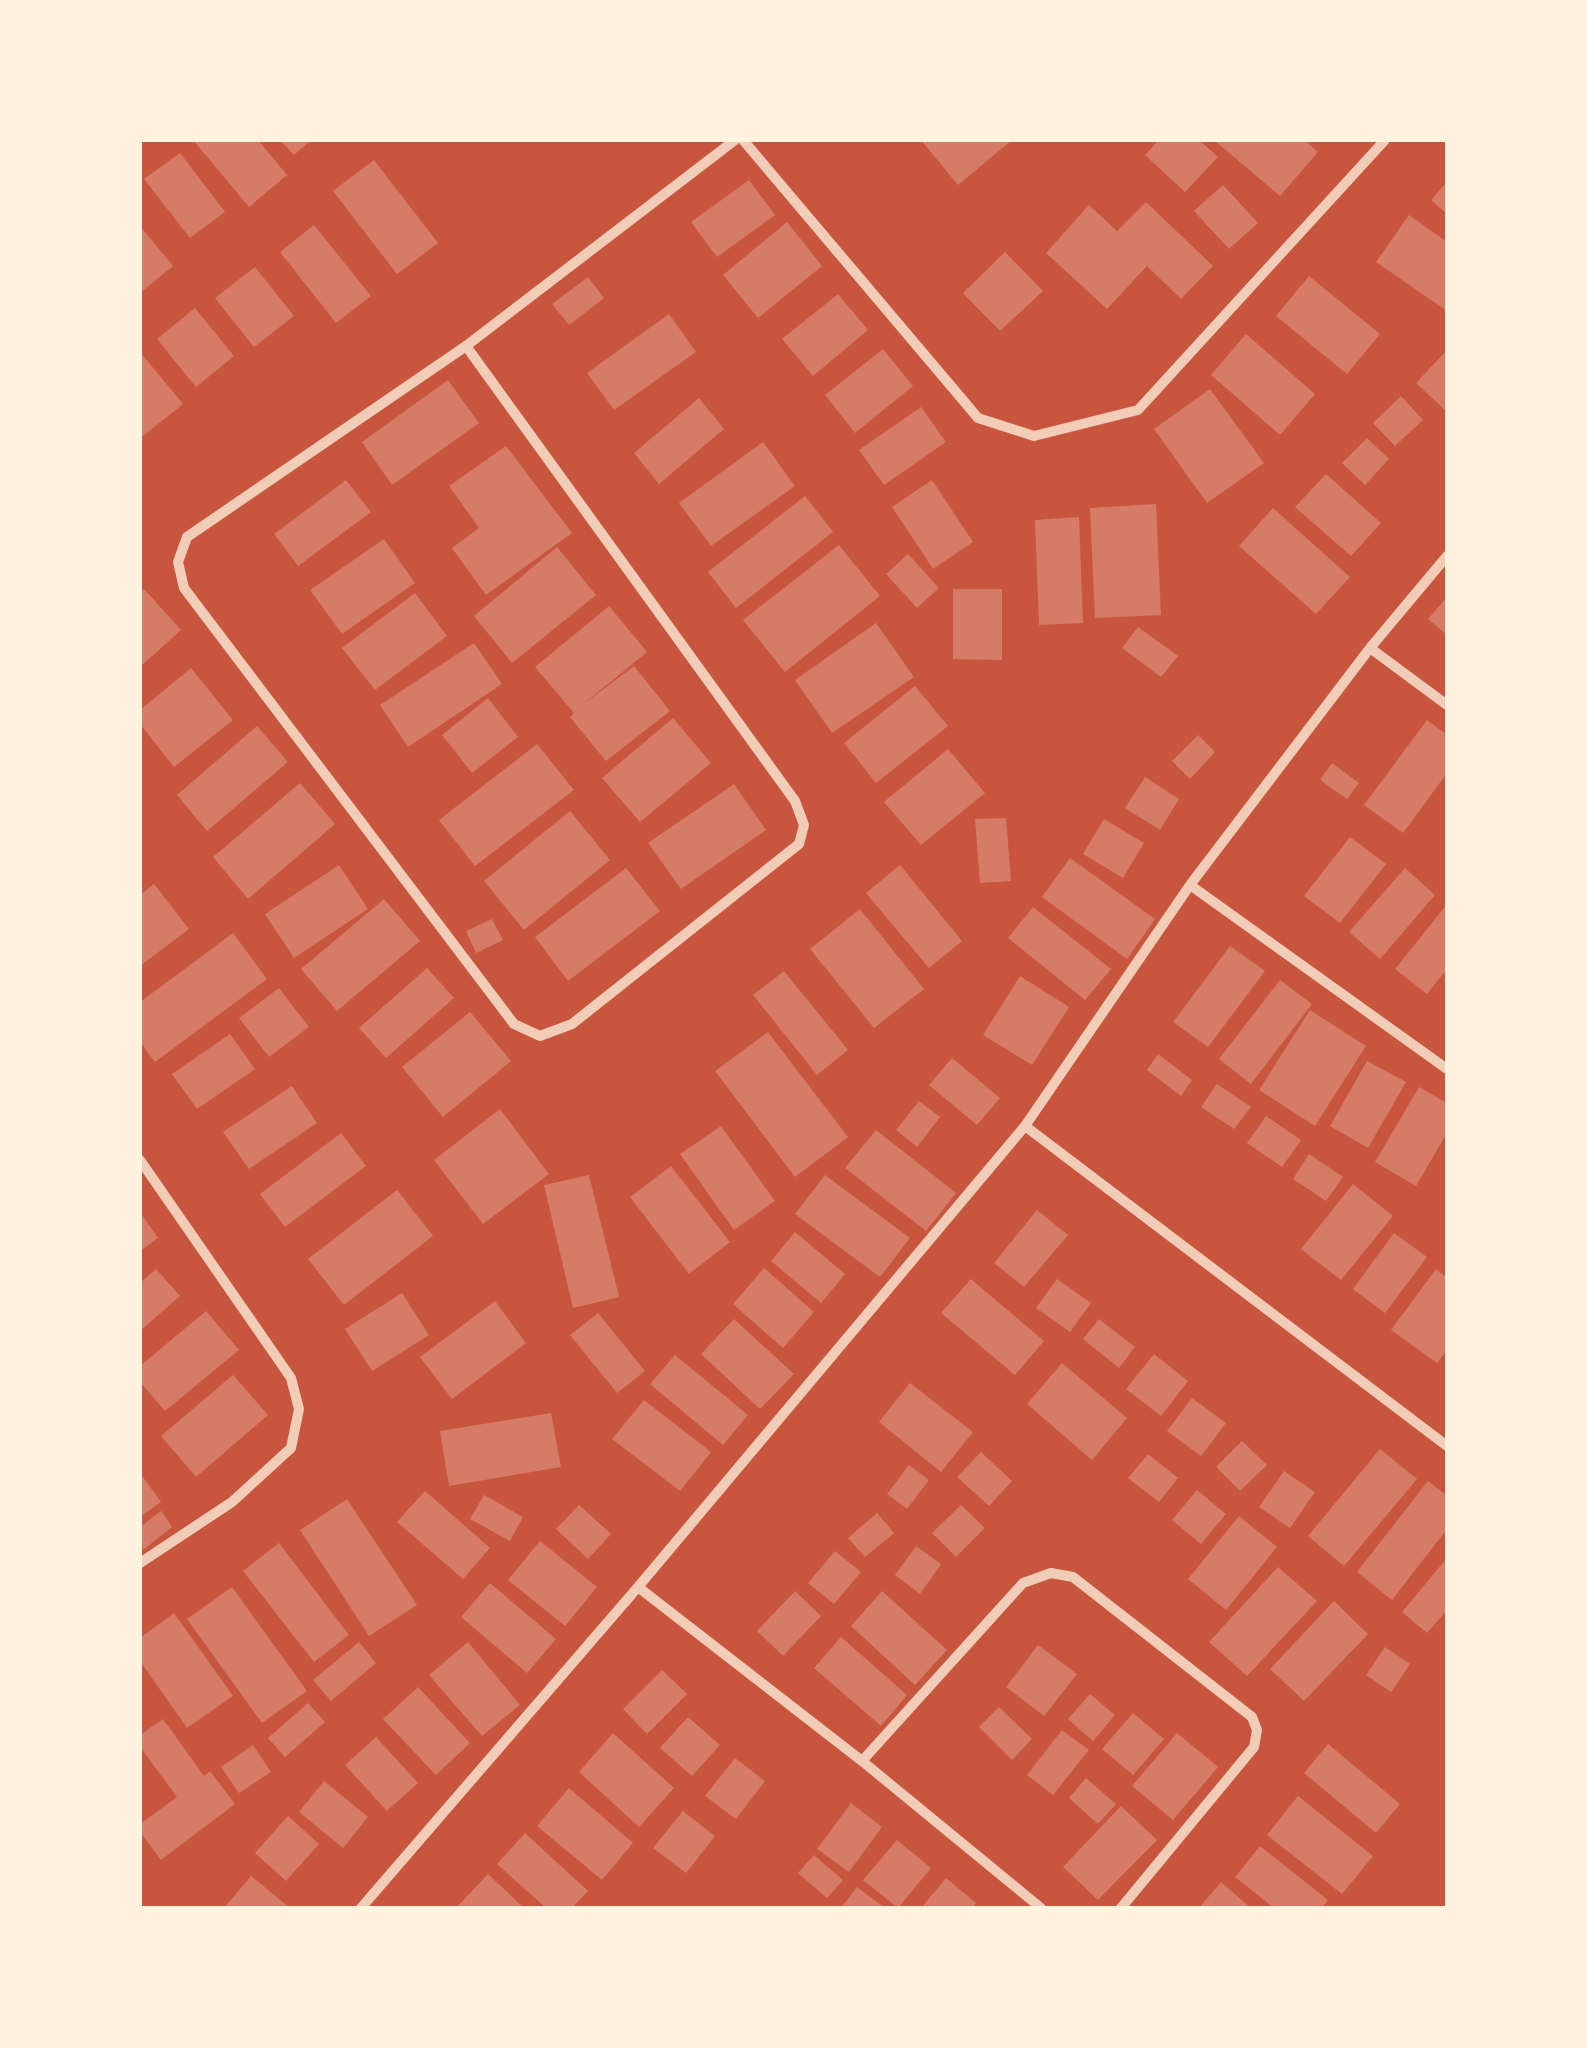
<!DOCTYPE html>
<style>
body{margin:0}
#map{position:relative;width:1587px;height:2048px;overflow:hidden;background:#c8553d;font-family:"Nunito Sans",sans-serif}
canvas{display:block}
.frame{position:absolute;inset:0;border:142px solid #fff3e0;pointer-events:none}
</style>
<div id="map">
<canvas width="1587" height="2048"></canvas>
<div class="frame"></div>
</div>
<script>
const context = document.querySelector('canvas').getContext('2d');
context.lineJoin = 'round';
function fillPath(path, color) { context.fillStyle = color; context.fill(path, 'evenodd'); }
function strokePath(path, color, width, dash) { context.strokeStyle = color; context.lineWidth = width; context.lineCap = dash ? 'butt' : 'round'; context.setLineDash(dash || []); context.stroke(path); }
const building = new Path2D(`
 M193 140H258L287 175 249 207Z
 M280 140H311L294 155Z
 M921 140H1012L958 185Z
 M1159 140H1199L1218 157 1185 192 1145 155Z
 M1214 140H1304L1318 152 1280 196Z
 M180 153 225 212 190 238 144 179Z
 M374 160 438 243 397 274 333 191Z
 M749 180 775 215 717 257 691 222Z
 M1447 182V214L1431 200Z
 M1223 185 1258 223 1229 249 1194 211Z
 M1146 202 1213 266 1181 299 1147 266 1107 309 1046 253 1089 205 1117 231Z
 M1409 215 1447 242V311L1376 262Z
 M787 222 822 266 758 318 723 275Z
 M314 225 371 296 336 323 280 252Z
 M140 226 173 266 140 293Z
 M1005 252 1043 291 1000 331 963 293Z
 M255 267 294 316 254 347 215 298Z
 M1309 276 1380 334 1347 374 1276 316Z
 M588 277 604 298 569 325 552 304Z
 M838 294 868 330 813 376 782 339Z
 M195 308 234 356 196 387 157 339Z
 M669 314 696 352 614 410 587 373Z
 M1246 334 1315 394 1280 435 1211 375Z
 M883 349 913 386 855 433 825 395Z
 M1447 350V412L1416 383Z
 M140 352 183 404 143 436 140 433Z
 M448 380 479 423 392 485 362 442Z
 M1210 389 1264 463 1207 503 1154 429Z
 M1401 396 1423 420 1395 446 1373 423Z
 M699 398 724 429 659 484 634 453Z
 M921 407 946 442 884 485 859 450Z
 M1367 438 1389 459 1365 485 1342 463Z
 M763 442 795 486 711 546 679 503Z
 M506 446 572 533 486 595 452 548 479 528 449 486Z
 M1326 474 1381 523 1351 556 1295 507Z
 M346 480 371 512 298 566 274 534Z
 M932 480 973 542 933 569 892 507Z
 M805 496 833 532 736 608 708 572Z
 M1156 504 1161 615 1095 618 1090 508Z
 M1273 508 1350 577 1316 614 1239 546Z
 M1079 517 1083 623 1039 625 1035 520Z
 M384 539 415 583 342 634 310 590Z
 M839 545 880 596 785 672 743 620Z
 M557 547 596 595 512 663 474 616Z
 M908 554 939 588 917 608 886 574Z
 M144 589 181 630 140 667V593Z
 M953 589H1002V660L953 659Z
 M415 593 447 636 375 690 342 648Z
 M1447 597V635L1428 619Z
 M609 606 647 652 581 706 634 666 670 711 606 761 570 717 574 713 535 667Z
 M876 623 914 677 832 733 795 680Z
 M1138 627 1178 656 1161 677 1122 648Z
 M474 643 502 684 408 747 380 705Z
 M191 668 233 720 174 767 140 724V710Z
 M915 686 948 726 876 783 844 743Z
 M488 698 518 737 472 773 442 735Z
 M673 718 711 763 640 822 602 778Z
 M1427 720 1447 735V773L1403 833 1364 805Z
 M257 726 288 762 207 831 177 795Z
 M1198 735 1215 752 1190 779 1172 761Z
 M537 744 574 790 475 866 439 820Z
 M948 749 985 793 921 845 884 802Z
 M1332 763 1359 783 1347 799 1320 780Z
 M1145 777 1179 799 1160 830 1125 808Z
 M300 783 335 824 248 899 213 857Z
 M734 784 766 830 681 889 648 843Z
 M570 811 610 860 524 930 484 881Z
 M1006 818 1011 881 980 883 975 819Z
 M1104 819 1144 843 1123 878 1083 854Z
 M1350 837 1386 864 1340 923 1304 896Z
 M1070 858 1155 919 1127 959 1042 897Z
 M339 865 368 909 294 958 265 914Z
 M900 865 962 941 929 968 866 893Z
 M626 868 660 911 568 981 535 937Z
 M1405 868 1435 895 1380 959 1349 932Z
 M154 884 189 929 140 966V895Z
 M384 899 420 941 337 1011 301 969Z
 M1447 904V969L1427 994 1395 969Z
 M1033 907 1111 969 1085 1000 1008 938Z
 M860 909 924 989 874 1028 810 949Z
 M492 919 503 940 476 953 466 931Z
 M233 933 267 979 155 1062 140 1042V1002Z
 M1230 946 1265 971 1208 1047 1173 1022Z
 M427 968 454 998 386 1058 359 1028Z
 M784 971 848 1050 817 1075 753 995Z
 M1020 976 1069 1007 1032 1065 983 1035Z
 M1280 980 1312 1004 1251 1084 1219 1059Z
 M279 988 309 1027 269 1057 239 1018Z
 M1310 1010 1366 1046 1315 1126 1259 1090Z
 M470 1012 511 1061 443 1117 402 1067Z
 M768 1032 848 1137 795 1177 715 1071Z
 M230 1034 255 1069 197 1109 172 1074Z
 M1158 1054 1192 1080 1181 1096 1147 1070Z
 M952 1058 1000 1098 977 1125 929 1085Z
 M1367 1061 1406 1082 1368 1148 1330 1126Z
 M1217 1084 1251 1107 1234 1129 1201 1107Z
 M292 1086 317 1123 249 1169 223 1132Z
 M1419 1087 1447 1103V1133L1416 1186 1375 1162Z
 M919 1101 940 1117 917 1147 896 1130Z
 M500 1109 549 1174 483 1224 434 1160Z
 M1266 1116 1301 1140 1282 1167 1247 1143Z
 M721 1126 775 1201 734 1230 680 1154Z
 M876 1130 956 1193 926 1231 845 1168Z
 M341 1133 366 1166 285 1227 260 1194Z
 M1309 1154 1343 1177 1326 1201 1293 1179Z
 M671 1166 730 1242 689 1274 630 1197Z
 M589 1175 619 1297 573 1308 544 1185Z
 M825 1175 910 1238 880 1277 795 1214Z
 M1353 1184 1393 1216 1341 1280 1301 1249Z
 M397 1190 433 1236 344 1305 308 1259Z
 M1037 1210 1068 1235 1024 1287 994 1263Z
 M140 1212 158 1238 140 1251Z
 M795 1232 845 1274 821 1303 771 1261Z
 M1394 1233 1427 1257 1385 1313 1353 1289Z
 M764 1268 814 1312 783 1348 733 1304Z
 M156 1269 180 1296 140 1331V1283Z
 M1436 1269 1447 1278V1350L1437 1363 1391 1330Z
 M971 1279 1044 1341 1015 1375 941 1313Z
 M1057 1279 1091 1303 1070 1332 1036 1308Z
 M402 1293 429 1335 372 1371 345 1329Z
 M495 1301 526 1343 452 1399 420 1357Z
 M206 1311 239 1350 165 1411 140 1382V1366Z
 M598 1313 645 1371 617 1393 570 1335Z
 M734 1319 794 1374 760 1409 701 1354Z
 M1099 1319 1135 1347 1119 1368 1083 1339Z
 M1154 1354 1188 1381 1161 1416 1126 1389Z
 M675 1355 748 1415 723 1445 650 1384Z
 M1062 1363 1127 1418 1092 1460 1027 1404Z
 M233 1375 268 1415 196 1477 161 1436Z
 M910 1383 973 1432 941 1472 879 1422Z
 M1192 1398 1226 1423 1201 1456 1167 1431Z
 M644 1400 711 1452 680 1491 612 1439Z
 M551 1413 561 1467 449 1486 440 1431Z
 M1242 1441 1267 1465 1240 1491 1216 1467Z
 M1380 1449 1417 1479 1344 1566 1308 1536Z
 M981 1452 1012 1481 989 1506 957 1477Z
 M1148 1454 1178 1478 1159 1502 1128 1478Z
 M909 1465 929 1480 907 1509 887 1494Z
 M1284 1471 1315 1492 1290 1528 1259 1507Z
 M140 1473 161 1502 140 1517Z
 M1428 1481 1447 1496V1529L1392 1600 1357 1572Z
 M1197 1490 1226 1514 1201 1544 1172 1520Z
 M425 1491 490 1548 463 1579 397 1522Z
 M484 1495 523 1517 510 1541 470 1519Z
 M347 1499 417 1605 369 1636 300 1530Z
 M579 1505 611 1534 588 1559 556 1529Z
 M961 1505 985 1528 956 1557 932 1533Z
 M161 1511 172 1527 143 1550 140 1527Z
 M877 1513 894 1533 865 1557 848 1538Z
 M1239 1516 1277 1547 1226 1610 1188 1579Z
 M540 1541 597 1587 565 1626 508 1580Z
 M279 1543 349 1635 314 1662 243 1571Z
 M916 1546 941 1564 920 1594 895 1575Z
 M835 1551 861 1572 834 1604 808 1583Z
 M1447 1558V1610L1427 1633 1402 1612Z
 M1278 1567 1317 1601 1247 1676 1209 1642Z
 M490 1583 556 1639 527 1673 461 1617Z
 M232 1587 307 1691 262 1723 187 1619Z
 M795 1591 821 1616 783 1656 757 1631Z
 M882 1591 947 1650 915 1685 851 1626Z
 M1334 1601 1368 1634 1304 1701 1270 1669Z
 M174 1613 233 1696 187 1728 140 1661V1638Z
 M841 1637 907 1695 881 1726 814 1668Z
 M359 1642 376 1663 331 1701 313 1680Z
 M468 1642 520 1705 482 1736 429 1675Z
 M1038 1645 1077 1674 1044 1716 1006 1687Z
 M1385 1647 1410 1664 1391 1692 1366 1675Z
 M662 1670 687 1694 647 1734 623 1709Z
 M418 1687 470 1743 436 1775 383 1719Z
 M1090 1694 1115 1715 1093 1741 1068 1719Z
 M308 1703 325 1722 285 1757 268 1738Z
 M999 1707 1032 1739 1012 1760 979 1727Z
 M1133 1713 1164 1739 1133 1775 1102 1749Z
 M688 1717 720 1745 692 1776 660 1748Z
 M163 1719 204 1776 210 1771 235 1804 161 1860 140 1832V1824L177 1797 140 1747V1735Z
 M1062 1730 1089 1750 1053 1795 1027 1775Z
 M613 1733 674 1788 639 1827 579 1772Z
 M1177 1733 1218 1767 1173 1820 1132 1786Z
 M376 1737 418 1783 387 1811 345 1765Z
 M1328 1744 1400 1804 1376 1833 1304 1773Z
 M253 1745 271 1772 239 1793 221 1767Z
 M735 1758 765 1781 736 1819 705 1796Z
 M1086 1778 1116 1804 1098 1824 1069 1798Z
 M324 1781 368 1817 343 1848 299 1812Z
 M569 1788 633 1843 602 1880 537 1826Z
 M1298 1796 1373 1856 1342 1894 1267 1835Z
 M851 1803 882 1827 849 1872 817 1849Z
 M1121 1806 1157 1840 1098 1900 1063 1867Z
 M683 1811 715 1836 686 1873 653 1848Z
 M288 1816 319 1844 286 1881 255 1853Z
 M525 1833 588 1891 572 1908H546L497 1864Z
 M897 1840 931 1868 898 1908 863 1880Z
 M1260 1846 1328 1900 1322 1908H1274L1235 1877Z
 M814 1855 843 1880 827 1898 798 1873Z
 M488 1874 524 1908H456Z
 M251 1876 290 1908H224Z
 M946 1878 976 1903 972 1908H921Z
 M1221 1882 1251 1908H1199Z
 M857 1887 885 1908H841Z`);
const minor = new Path2D(`
 M743 140 978 418 1034 436 1138 410 1385 140
 M466 346 795 801 804 825 799 844 572 1024 540 1036 514 1024 184 588 178 562 187 537 466 346 735 140
 M1370 648 1447 705
 M1190 885 1447 1069
 M1025 1126 1447 1446
 M140 1160 291 1378 299 1409 291 1448 232 1502 140 1563
 M638 1587 862 1761 1041 1908
 M862 1761 1023 1583 1051 1573 1073 1577 1252 1717 1257 1730 1254 1747 1121 1908
 M361 1908 638 1587 1025 1126 1190 885 1370 648 1447 556`);
fillPath(building, '#d67c66');
strokePath(minor, '#f1ccb7', 10);
</script>
